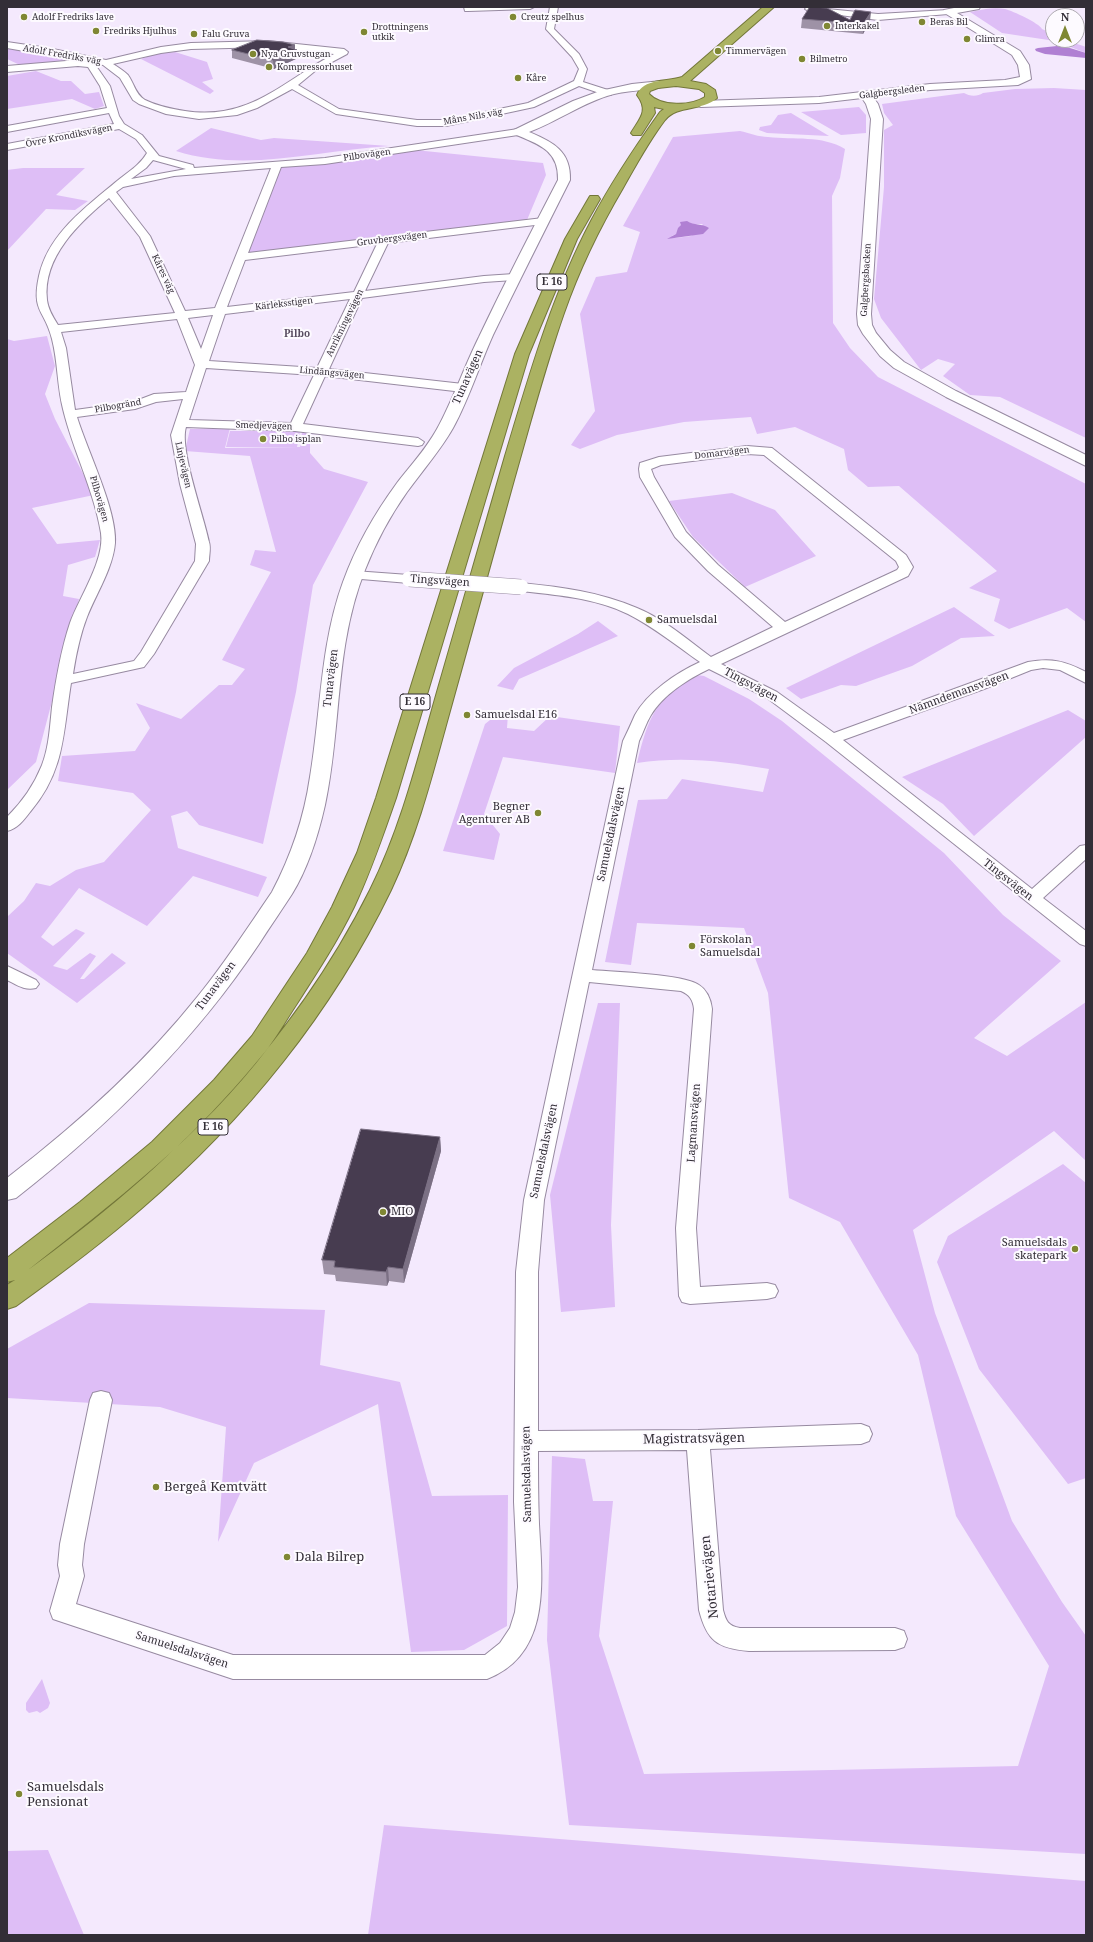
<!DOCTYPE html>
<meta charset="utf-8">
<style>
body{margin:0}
#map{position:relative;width:1093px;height:1942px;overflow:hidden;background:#f4e9fd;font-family:"Noto Serif",serif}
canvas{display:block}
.frame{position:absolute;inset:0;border:8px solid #332e37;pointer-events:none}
.north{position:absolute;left:1045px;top:8px;width:40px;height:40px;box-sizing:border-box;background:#fdfaff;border:1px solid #aca8af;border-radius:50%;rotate:0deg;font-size:11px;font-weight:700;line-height:16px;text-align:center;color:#332e37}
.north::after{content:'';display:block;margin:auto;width:14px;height:18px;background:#7f8733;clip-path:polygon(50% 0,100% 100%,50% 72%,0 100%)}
</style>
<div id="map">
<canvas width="1093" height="1942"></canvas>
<div class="frame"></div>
<div class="north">N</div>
</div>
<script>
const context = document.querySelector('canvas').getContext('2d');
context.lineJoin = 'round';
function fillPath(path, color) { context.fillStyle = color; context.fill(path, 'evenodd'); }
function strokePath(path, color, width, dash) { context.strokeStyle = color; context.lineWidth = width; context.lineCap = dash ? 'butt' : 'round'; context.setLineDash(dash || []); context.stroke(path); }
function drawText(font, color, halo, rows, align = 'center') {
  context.font = font + ' "Noto Serif",serif'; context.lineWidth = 4; context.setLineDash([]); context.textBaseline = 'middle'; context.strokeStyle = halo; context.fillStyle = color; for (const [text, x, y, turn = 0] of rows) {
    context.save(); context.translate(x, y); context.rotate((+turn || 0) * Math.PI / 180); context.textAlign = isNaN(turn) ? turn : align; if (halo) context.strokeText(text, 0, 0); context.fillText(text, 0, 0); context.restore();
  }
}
const green = new Path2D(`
 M986 9C992 8 999 8 1005 9 1013 11 1039 23 1042 29L1053 34V40C1065 40 1075 43 1086 47V53L1055 41 1002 33 970 12Z
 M7 47 79 61 20 65 7 59Z
 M175 52 207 62 213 79 202 82 214 91 210 94 141 59 155 54Z
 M36 71 61 81H71L85 94 99 92 104 106 95 109 72 99 7 109V76Z
 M1054 88 1086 90V438L1000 397 970 395 943 376 955 364 938 359 921 370 881 318 874 299 884 187V130L893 125 884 113 882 104 964 93C969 96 977 97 983 93L1015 89Z
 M859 107 866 115V133L841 135 801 112Z
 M791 113 829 136 767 133 759 130 760 127 771 125 778 115Z
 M211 128 261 140 274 138 389 146C319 150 246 173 176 151Z
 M740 131C749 133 759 137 768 137 794 140 822 135 845 149L840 178 832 196 833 323 850 348 878 377 1086 484V622L1067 608 1009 629 994 621 1000 599 969 588 997 571 899 486 868 487 848 470 844 449 795 427 757 434 751 417 684 422 617 435 580 449 571 445 595 411 580 314 596 277 627 272 640 232 623 226 673 137ZM691 224H703L691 236 676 238 672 236 676 234 681 225Z
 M415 150 543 163 546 175 527 220 252 254 248 251 277 172 283 166Z
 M23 168H85L56 195 88 201 75 210 46 209 7 251V170Z
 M47 336 55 366 45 394 55 419 94 495 32 508 57 544 100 540 95 557 68 565 63 596 79 599 36 762 7 790V339L14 341Z
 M230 428 225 448 300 447 302 433H310V453L324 469 368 482 313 585 296 692 263 844 199 825 187 811 171 816 178 848 267 877 258 897 193 876 147 926 79 888 41 937 53 946 76 929 85 933 53 966 67 970 90 953 96 956 80 979H84L112 953 126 963 77 1003 7 953V917L24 901 36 883 50 886 76 870 104 862 151 810 133 793 58 781 62 756 135 751 150 728 136 703 181 719 219 685H232L245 669 222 660 271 572 250 565 255 550 276 552 250 456 185 451 190 429Z
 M230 431H300L297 447H226Z
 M732 493 775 510 816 556 745 587 693 537 669 501Z
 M954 607 995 636 961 638 912 666 856 686 841 685 801 699 786 688Z
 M598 621 618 636 519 679 513 690 497 686 514 668 578 634Z
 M697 675 704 676 749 699 782 721 944 853 1003 915 1061 961 974 1038 1007 1056 1086 1002V1161L1054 1131 913 1230 935 1313 1012 1521 1062 1602 1086 1636V1854L569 1825 547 1640 552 1456 585 1459 593 1501H613L599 1636 644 1774 1018 1766 1049 1666 956 1516 918 1355 840 1222 789 1198 768 993 744 928 637 923 631 965 605 962 638 800 667 799 682 779 763 792 769 769C725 761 681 756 637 763 648 718 655 698 697 675Z
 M1068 710 1086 721V737L974 836 943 804 902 777Z
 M500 712 508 714 507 728 534 731 550 716 620 726 615 773 503 757 484 814 500 834 494 860 443 851 485 724Z
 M598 1003H620L611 1225 615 1307 561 1312 550 1195Z
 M1063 1164 1086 1183V1478L1068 1484 979 1369 937 1262 948 1236Z
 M89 1303 325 1310 320 1365 400 1382 432 1496 508 1495 507 1626 464 1650 411 1652 378 1404 254 1463 218 1542 226 1427 160 1407 7 1398V1349Z
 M42 1679 50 1703 48 1708 40 1713 37 1711 29 1713 26 1710V1703Z
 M384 1825 1086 1881V1935H368Z
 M48 1850 84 1935H7V1851Z`);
const water = new Path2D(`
 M1057 46 1070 48 1086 53V58L1045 54 1036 51 1035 49 1038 48Z
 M687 221C694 226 702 223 709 228L703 234 667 239 676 234 678 228 681 225 680 222Z`);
const minor = new Path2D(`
 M464 7H534L530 9 468 11H465Z
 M550 7H558L554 29 579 54 587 69 583 82 611 91V95H605L579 86 534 107 446 126H417L336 114 292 89 257 108 237 115 199 119 166 114 139 104 133 100 120 78 103 65 94 63 110 86 119 116 124 124 142 135 159 156 193 165 194 168 325 158 518 129 523 132 518 135 325 164 281 167 248 253 543 218 548 221 543 224 388 243 365 291 484 276 514 274 520 277 514 280 484 282 362 298 329 369 463 384 469 388 463 392 325 376 303 424 418 438 424 442 422 445 418 446 295 431 186 427C179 449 204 516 209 542 211 548 209 555 209 561L154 654 144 667 71 683C63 733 65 771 30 812 24 820 17 829 7 831V817C22 802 34 785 42 765 49 747 50 726 52 707 56 679 61 650 70 623 79 598 105 560 101 533 94 490 73 451 63 409 57 386 58 362 52 339 45 310 31 312 39 276 48 234 86 207 117 181 128 172 140 165 147 153L136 139 119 129 7 150V144L114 124 109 113 7 132V126L107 108 100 86 88 67 78 66 7 72V66L78 60 87 62 7 48V42L48 48 106 60 161 47 191 43 268 41 344 49 348 52 347 54 315 71 298 85 339 109 417 120H446L528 103 574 81 579 69 572 57 546 29ZM268 47 334 54C283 81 250 121 185 111 172 109 157 106 145 100 135 94 134 83 128 75 124 71 118 67 113 64L161 53 191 49ZM153 160 186 169 131 179 146 168ZM271 168 215 308 185 311 150 236 116 192 123 187 174 176ZM109 198 140 237 175 313 58 325C53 317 48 309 47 300 42 257 80 222 109 198ZM377 244 354 292 227 307 245 260ZM350 299 317 368 209 361 225 314ZM213 315 201 349 188 318ZM177 319 195 365 186 392 154 394 133 402 75 410 66 348 61 332ZM206 368 314 375 291 423 189 420ZM183 399 171 435 180 484 196 544 195 561 141 652 134 661 73 674C76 655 80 635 87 617 96 594 113 568 115 543 117 510 87 450 77 417L135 409 156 402Z
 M807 7 878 14 948 10 952 12 948 14 878 20 809 11 805 9Z
 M747 446 772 448 906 555 913 567 908 576 721 664 777 692 834 733 1028 662C1052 658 1065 661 1086 672V683L1060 670 1043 668 1031 670 984 689 843 740 1032 889 1080 846 1086 845V859L1043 898 1086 931V946L1080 944 826 742 767 698 709 669C688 679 663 695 651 715 646 723 643 733 639 741L592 970C615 972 683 974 699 985 707 990 711 1000 712 1009L696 1228 700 1287 767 1283 775 1285 778 1291 775 1297 767 1299 690 1304 682 1302 679 1296 676 1228 694 1009C693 1000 690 995 681 991L589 982 544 1200 538 1272V1431L698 1430 861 1424 869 1427 872 1434 869 1441 861 1444 710 1449 723 1610C726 1621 728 1626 740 1628H895L904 1631 907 1639 904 1647 895 1650 749 1651C717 1648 707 1641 699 1610L687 1450 538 1451C538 1475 538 1499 539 1524 542 1580 552 1654 487 1679H233L53 1619 50 1611 60 1576 58 1565 60 1544 90 1400 93 1393 101 1391 109 1393 112 1400 84 1544 82 1565 84 1576 76 1604 233 1655H485L500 1643 510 1628 515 1612 518 1587 514 1502 516 1272 524 1200 623 741C627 733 631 724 635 715 648 692 676 673 700 662 677 646 654 627 628 614 595 598 557 595 521 591L516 590 514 587 516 584 521 583C561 587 600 592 637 608 664 619 688 640 711 657L773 627 708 571 675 537 640 477 639 469 640 463 659 457ZM747 454 764 455 896 561 899 567 897 570 785 622 718 565 686 532 654 477 651 469 661 465Z
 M354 571 409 575 414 576 416 579 414 582 409 583 349 578 347 575 349 572Z
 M7 966 36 980 39 984 36 988C25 991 17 985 7 980Z`);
const tertiary = new Path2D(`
 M959 7H980L979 9 957 13 1020 51 1029 65 1031 79 1018 85 930 90 873 97 878 104 883 119 871 314 872 325 876 333 890 350 904 362 956 391 1086 455V466L946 397 894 368 880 356 863 334 858 325 857 314 871 119 866 104 862 98 819 103 701 107 695 104 701 101 819 97 930 84 1005 80 1020 77 1018 65 1012 55 943 12 944 10Z
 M661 81 665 82 667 84 665 86C646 91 626 90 607 96 579 105 556 122 529 132 553 142 571 151 570 180 544 232 518 283 493 335 479 366 469 399 453 428 440 451 422 471 407 492 390 516 376 542 365 570 334 648 342 726 325 805 318 836 308 868 292 894 281 911 269 928 259 944 193 1043 109 1125 16 1198L7 1200V1178C77 1124 143 1065 198 996 225 963 248 927 272 892 291 856 304 818 310 777 321 712 320 645 343 582 356 546 375 513 397 483 411 465 426 449 437 429 453 400 464 367 479 337 504 284 531 232 558 180 559 150 538 144 514 134L512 132 514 130 573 101 600 91 632 84Z`);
const trunk = new Path2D(`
 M763 7H774L690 81 706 84 715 90 717 98C702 112 678 104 665 120 649 141 636 165 623 188 600 227 579 270 564 313 545 367 530 424 514 480 492 559 470 638 448 718 432 776 417 835 391 890 332 1012 245 1120 142 1208 102 1243 59 1275 16 1306L7 1309V1285L15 1280 7 1282V1258L80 1202 152 1142 214 1080 252 1036 307 953 332 907 357 853 376 798 515 354 565 239 590 196H598L600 199 577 239 529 354 396 798C383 835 371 871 354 907 338 940 318 971 298 1002 288 1017 279 1033 268 1048 203 1134 112 1204 28 1270 169 1168 291 1048 370 890 403 824 420 750 441 678 462 604 484 530 505 456 529 376 552 295 591 221 611 183 635 147 660 112L664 109 654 107 655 113 641 135H633L631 133C640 118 649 111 637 95 643 78 667 82 682 77ZM676 86 699 89 705 93V97C691 106 661 107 649 94L650 91 658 88Z`);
const minorBridge = new Path2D(`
 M409 579 521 587`);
const wall = new Path2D(`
 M802 19 850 20 870 21 863 34 801 28Z
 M295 45V49L297 50 298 58 274 69 232 58V50Z
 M440 1137 441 1151 404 1283 389 1281 387 1286 336 1281 335 1275 324 1274 322 1260Z`);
const shadedWall = new Path2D(`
 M871 12 870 21 863 34V24Z
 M295 45V51L297 50 298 58 274 69 273 60 288 47Z
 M440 1137 441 1151 404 1283 403 1269Z
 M388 1267 389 1281 387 1286 386 1272Z`);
const building = new Path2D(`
 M813 7 827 8 850 20 855 10 871 12 863 24 802 19 809 8Z
 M257 40 283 42 295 45 288 47 297 50 273 60 232 50Z
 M361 1129 440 1137 403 1269 388 1267 386 1272 334 1267 335 1261 322 1260Z`);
const markers = [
 [24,17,4,"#7f8733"],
 [513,17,4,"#7f8733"],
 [922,22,4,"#7f8733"],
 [827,26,4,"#7f8733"],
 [96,31,4,"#7f8733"],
 [364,32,4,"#7f8733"],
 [194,34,4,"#7f8733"],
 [967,39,4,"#7f8733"],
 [718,51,4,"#7f8733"],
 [253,54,4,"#7f8733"],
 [802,59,4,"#7f8733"],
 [269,67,4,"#7f8733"],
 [518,78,4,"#7f8733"],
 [263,439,4,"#7f8733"],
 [649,620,4,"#7f8733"],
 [467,715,4,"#7f8733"],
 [538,813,4,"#7f8733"],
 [692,946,4,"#7f8733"],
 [383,1212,4,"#7f8733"],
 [1075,1249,4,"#7f8733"],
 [156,1487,4,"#7f8733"],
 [287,1557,4,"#7f8733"],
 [19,1794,4,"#7f8733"]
];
const farPoinames = [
 ["Adolf Fredriks lave",32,17],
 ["Creutz spelhus",521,17],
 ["Beras Bil",930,22],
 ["Interkakel",835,26],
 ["Drottningens",372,27],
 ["utkik",372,37],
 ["Fredriks Hjulhus",104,31],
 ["Falu Gruva",202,34],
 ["Glimra",975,39],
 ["Timmervägen",726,51],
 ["Nya Gruvstugan",261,54],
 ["Bilmetro",810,59],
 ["Kompressorhuset",277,67],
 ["Kåre",526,78],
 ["Pilbo isplan",271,439]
];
const farStreetnames = [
 ["Adolf Fredriks väg",62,55,10],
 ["Galgbergsleden",892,92,-7],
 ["Måns Nils väg",473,117,-10],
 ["Övre Krondiksvägen",69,136,-11],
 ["Pilbovägen",367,155,-8],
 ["Gruvbergsvägen",392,239,-7],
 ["Kåres väg",163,274,65],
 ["Galgbergsbacken",866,280,-87],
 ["Kärleksstigen",284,304,-7],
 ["Anrikningsvägen",345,323,-64],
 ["Lindängsvägen",332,373,5],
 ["Pilbogränd",118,406,-10],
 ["Smedjevägen",264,426,2],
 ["Domarvägen",722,453,-7],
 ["Linjevägen",183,465,77],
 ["Pilbovägen",99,499,74]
];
const shields = [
 [552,282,30],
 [415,702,30],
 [213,1127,30]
];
const shieldNames = [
 ["E 16",552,282],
 ["E 16",415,702],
 ["E 16",213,1127]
];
const farNeighbourhoodnames = [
 ["Pilbo",297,334]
];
const streetNames = [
 ["Tunavägen",468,377,-66],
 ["Tingsvägen",440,581,4],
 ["Tunavägen",331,678,-83],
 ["Tingsvägen",751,685,28],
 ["Nämndemansvägen",959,693,-20],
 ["Samuelsdalsvägen",611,834,-78],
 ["Tingsvägen",1008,880,38],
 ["Tunavägen",216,986,-53],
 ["Lagmansvägen",694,1123,-86],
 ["Samuelsdalsvägen",544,1151,-78],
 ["Samuelsdalsvägen",527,1474,-91],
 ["Samuelsdalsvägen",182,1650,18]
];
const poiNames = [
 ["Samuelsdal",657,620],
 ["Samuelsdal E16",475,715],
 ["Begner",530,807,"right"],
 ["Agenturer AB",530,820,"right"],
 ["Förskolan",700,940],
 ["Samuelsdal",700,953],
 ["MIO",391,1212],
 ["Samuelsdals",1067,1243,"right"],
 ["skatepark",1067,1256,"right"]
];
const nearStreetnames = [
 ["Magistratsvägen",694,1439,-1],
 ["Notarievägen",710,1577,-96]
];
const nearPoinames = [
 ["Bergeå Kemtvätt",164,1487],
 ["Dala Bilrep",295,1557],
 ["Samuelsdals",27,1787],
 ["Pensionat",27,1802]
];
fillPath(green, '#debef6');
fillPath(water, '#b080d3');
strokePath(minor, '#978aa1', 2);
strokePath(tertiary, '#978aa1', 2);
strokePath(trunk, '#737739', 2);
fillPath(minor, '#fff');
fillPath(tertiary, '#fff');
fillPath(trunk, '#abb262');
strokePath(minorBridge, '#978aa1', 16, []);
strokePath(minorBridge, '#fff', 15);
fillPath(wall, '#9e92a6');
fillPath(shadedWall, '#7b7084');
fillPath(building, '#473c50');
strokePath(building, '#7b7084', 1);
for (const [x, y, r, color] of markers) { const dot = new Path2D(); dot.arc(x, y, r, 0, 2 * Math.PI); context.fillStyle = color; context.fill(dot); strokePath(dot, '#fdfaff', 1.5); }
drawText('9px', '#332e37', '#fdfaff', farPoinames, 'left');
drawText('9px', '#332e37', '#fdfaff', farStreetnames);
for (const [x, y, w] of shields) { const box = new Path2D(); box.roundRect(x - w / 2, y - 8, w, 16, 3); context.fillStyle = '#fdfaff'; context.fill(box); strokePath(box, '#332e37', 1); }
drawText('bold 10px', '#332e37', null, shieldNames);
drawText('bold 10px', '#594d61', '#fdfaff', farNeighbourhoodnames);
drawText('11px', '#332e37', '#fdfaff', streetNames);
drawText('11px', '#332e37', '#fdfaff', poiNames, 'left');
drawText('13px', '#332e37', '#fdfaff', nearStreetnames);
drawText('13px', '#332e37', '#fdfaff', nearPoinames, 'left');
</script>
